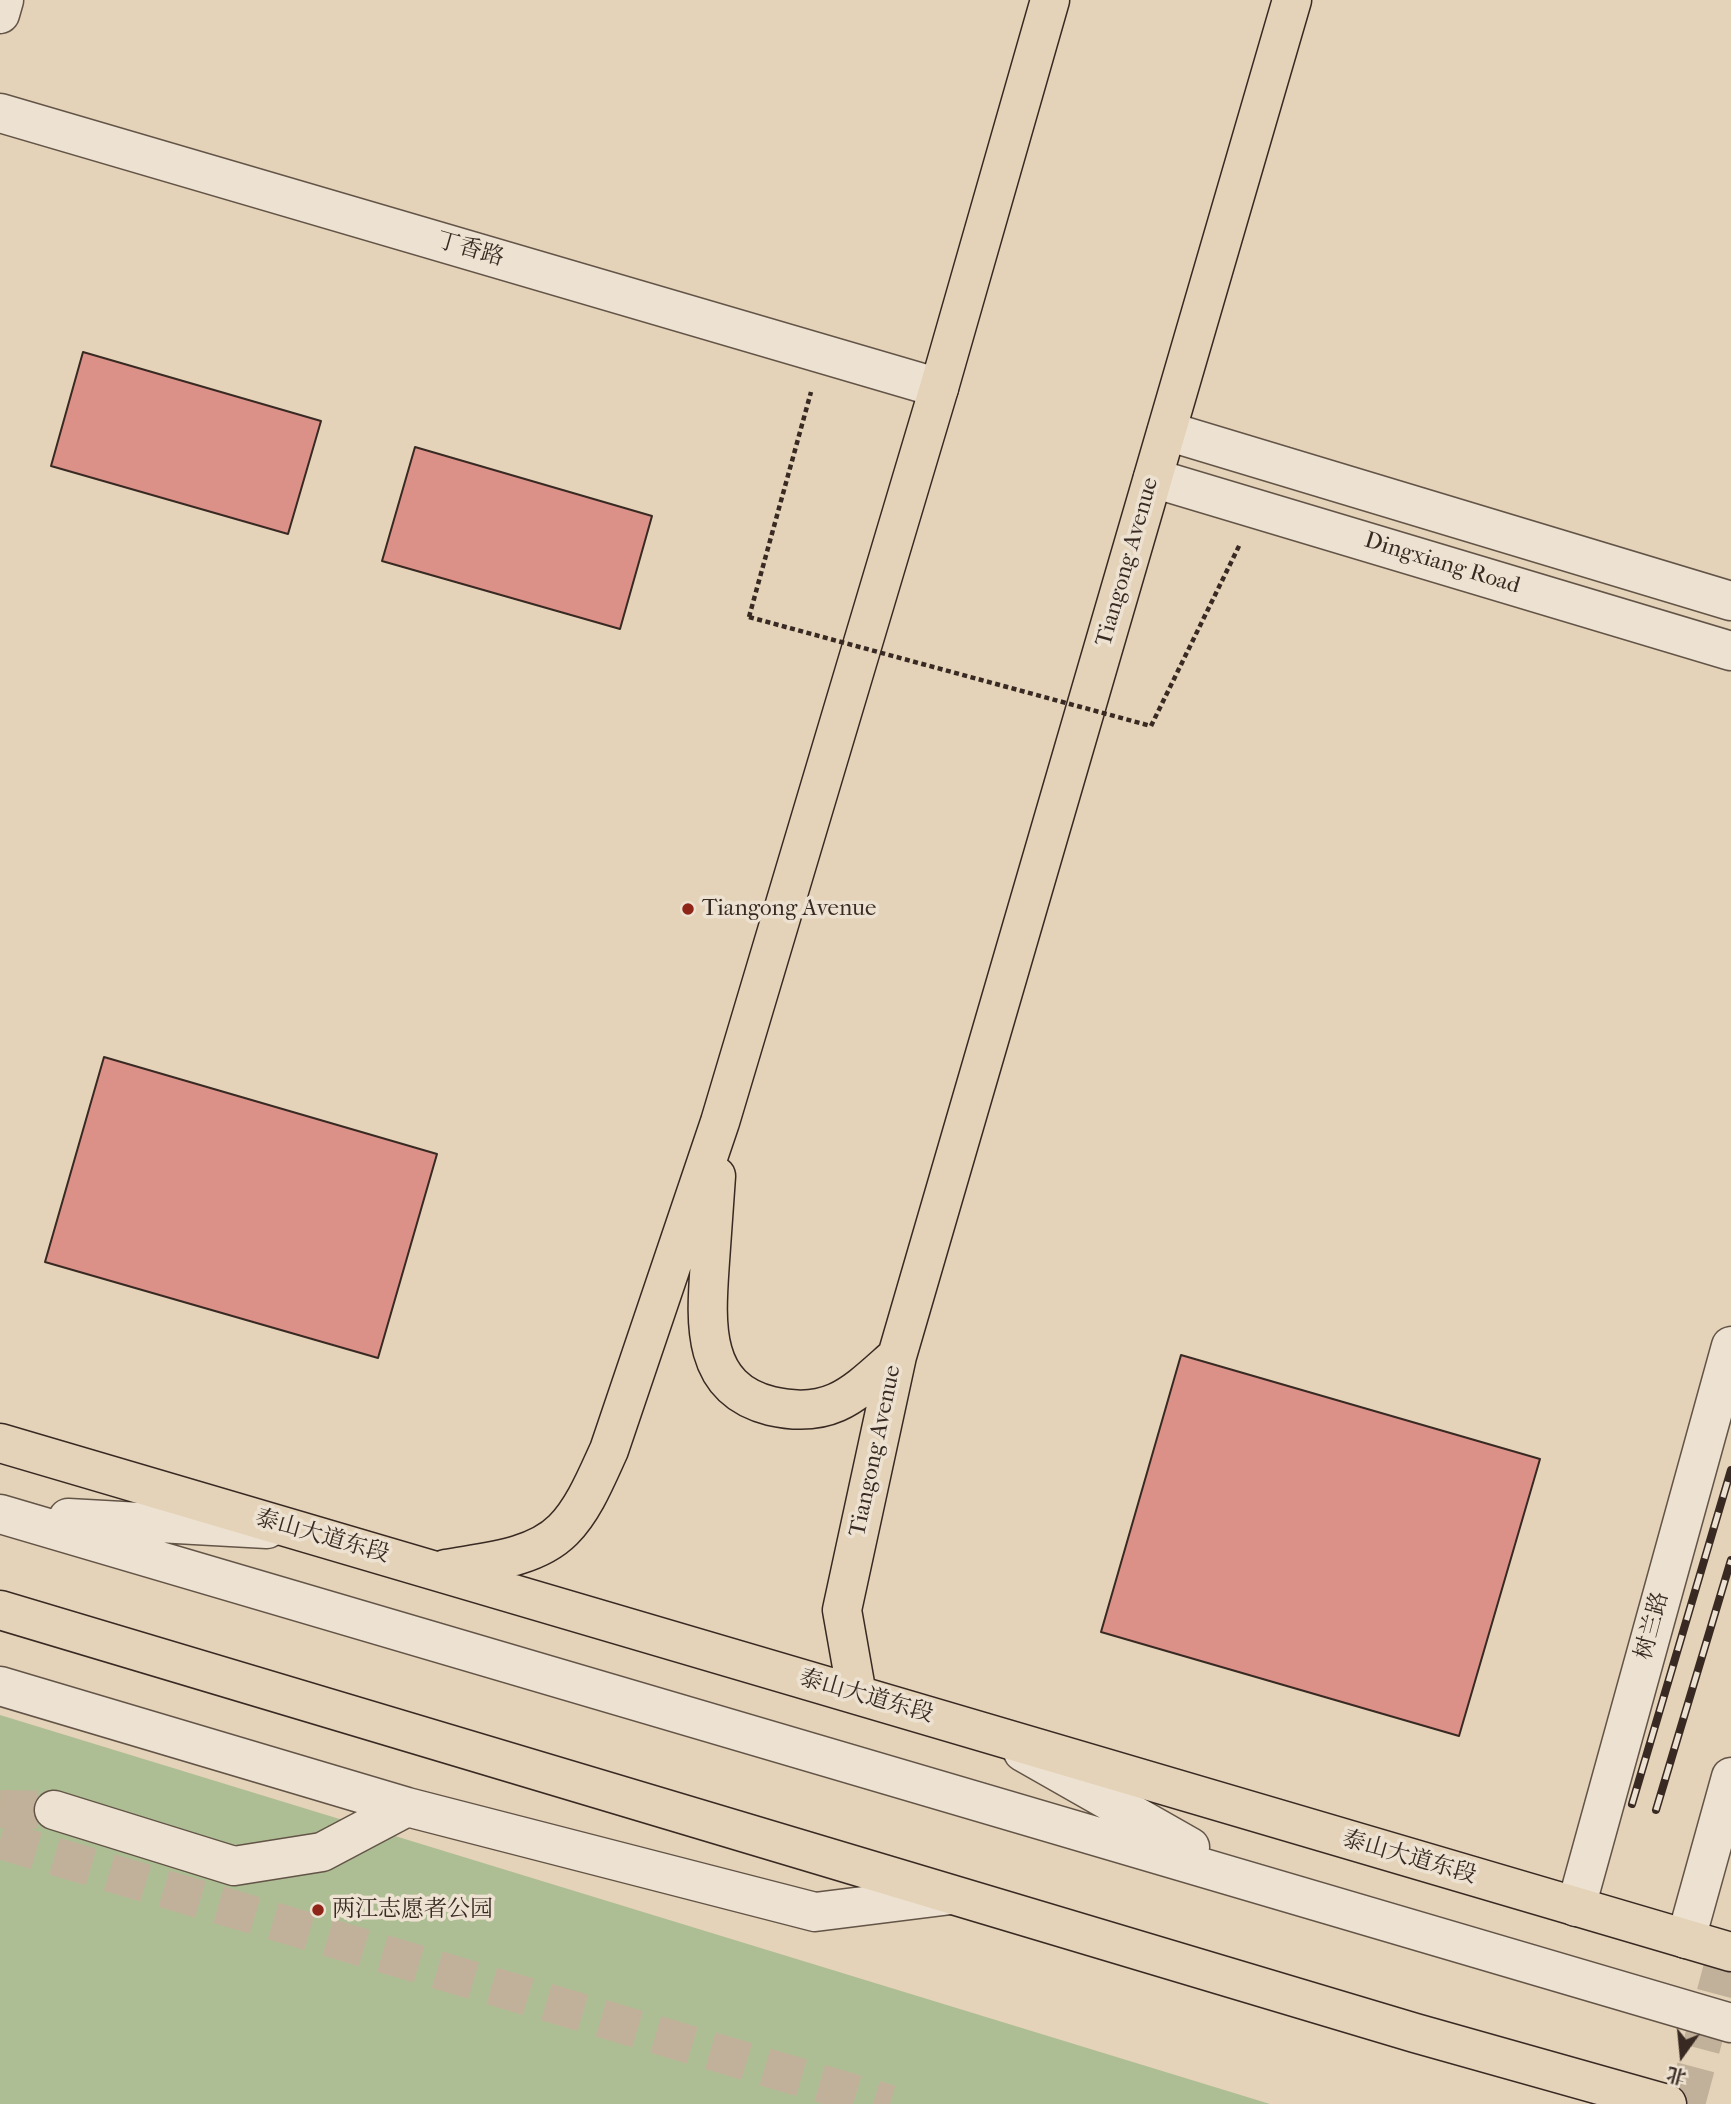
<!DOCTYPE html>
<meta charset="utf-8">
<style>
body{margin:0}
#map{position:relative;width:1731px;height:2104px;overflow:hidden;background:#e4d3b8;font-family:"IM FELL French Canon","Noto Serif SC",serif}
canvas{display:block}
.north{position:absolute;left:1647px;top:2020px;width:70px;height:70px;-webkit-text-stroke:5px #ede2d1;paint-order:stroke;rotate:195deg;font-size:19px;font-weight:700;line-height:28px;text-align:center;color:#382a23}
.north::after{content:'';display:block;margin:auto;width:24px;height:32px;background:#382a23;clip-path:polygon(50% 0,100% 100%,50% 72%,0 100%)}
</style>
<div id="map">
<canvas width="1731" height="2104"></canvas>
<div class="north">北</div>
</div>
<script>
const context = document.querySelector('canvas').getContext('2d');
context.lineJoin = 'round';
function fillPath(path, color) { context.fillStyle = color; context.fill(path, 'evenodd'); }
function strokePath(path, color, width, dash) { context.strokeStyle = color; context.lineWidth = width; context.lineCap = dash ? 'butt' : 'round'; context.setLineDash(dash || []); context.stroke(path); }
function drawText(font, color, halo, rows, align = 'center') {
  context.font = font + ' "IM FELL French Canon","Noto Serif SC",serif'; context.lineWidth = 7; context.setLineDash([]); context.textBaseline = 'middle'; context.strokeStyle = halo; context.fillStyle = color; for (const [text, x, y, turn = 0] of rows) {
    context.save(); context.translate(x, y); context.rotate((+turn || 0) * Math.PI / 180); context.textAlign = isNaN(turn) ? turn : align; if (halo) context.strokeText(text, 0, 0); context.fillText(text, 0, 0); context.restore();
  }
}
const green = new Path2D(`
 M0 1715 1270 2104H0Z`);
const building = new Path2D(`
 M83 352 321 421 288 534 51 466Z
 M415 447 652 516 620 629 382 561Z
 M104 1057 437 1154 378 1358 45 1262Z
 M1181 1355 1540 1459 1459 1736 1101 1632Z`);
const minorTunnel = new Path2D(`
 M0 1809 54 1810
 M0 1840 890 2104
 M1686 2104 1731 1936`);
const path = new Path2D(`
 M749 617 811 392
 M1151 726 1240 544`);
const minor = new Path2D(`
 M0 14 4 0
 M0 113 939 388
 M1167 431 1731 601
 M1153 478 1731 651
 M0 1514 1731 2023
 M68 1518 267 1529
 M0 1686 407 1807 815 1912 951 1895
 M1023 1752 1190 1847
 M54 1810 234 1866 322 1852 407 1807
 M1576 1907 1731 1346
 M1686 1939 1731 1777`);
const major = new Path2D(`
 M716 1176C714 1205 712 1233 710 1261 706 1320 699 1388 771 1406 832 1420 855 1393 897 1356
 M0 1443 1731 1952
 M446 1569C484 1562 534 1559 563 1530 584 1509 597 1476 609 1450L720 1122 939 388 1050 0
 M0 1610 1415 2033 1667 2104
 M857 1695 842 1610 897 1356 1292 0`);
const rail = new Path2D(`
 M1632 1804 1731 1470
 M1656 1810 1731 1560`);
const pathBridge = new Path2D(`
 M749 617 1151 726`);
const markers = [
 [688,909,7,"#8f2418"],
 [318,1910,7,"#8f2418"]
];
const streetNames = [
 ["丁香路",470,250,16],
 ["Tiangong Avenue",1128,562,-74],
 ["Dingxiang Road",1442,564,17],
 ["Tiangong Avenue",876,1451,-78],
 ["泰山大道东段",322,1537,16],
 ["树兰路",1653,1626,-75],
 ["泰山大道东段",866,1697,16],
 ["泰山大道东段",1409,1858,16]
];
const poiNames = [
 ["Tiangong Avenue",702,909],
 ["两江志愿者公园",332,1910]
];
fillPath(green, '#aebe94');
fillPath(building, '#db9088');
strokePath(building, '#382a23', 2);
strokePath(minorTunnel, '#c2b19a', 38, [38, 19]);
strokePath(minor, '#635448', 41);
strokePath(major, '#382a23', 41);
strokePath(path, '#382a23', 4.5, [5, 3.5]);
strokePath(minor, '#ede2d1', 38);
strokePath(major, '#e4d3b8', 38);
strokePath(rail, '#382a23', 8);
strokePath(rail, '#ede2d1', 5, [16]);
strokePath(pathBridge, '#382a23', 4.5, [5, 3.5]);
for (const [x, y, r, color] of markers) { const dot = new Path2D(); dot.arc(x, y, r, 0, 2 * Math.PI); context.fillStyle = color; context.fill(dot); strokePath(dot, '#ede2d1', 2.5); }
drawText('23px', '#382a23', '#ede2d1', streetNames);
drawText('23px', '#382a23', '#ede2d1', poiNames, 'left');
</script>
